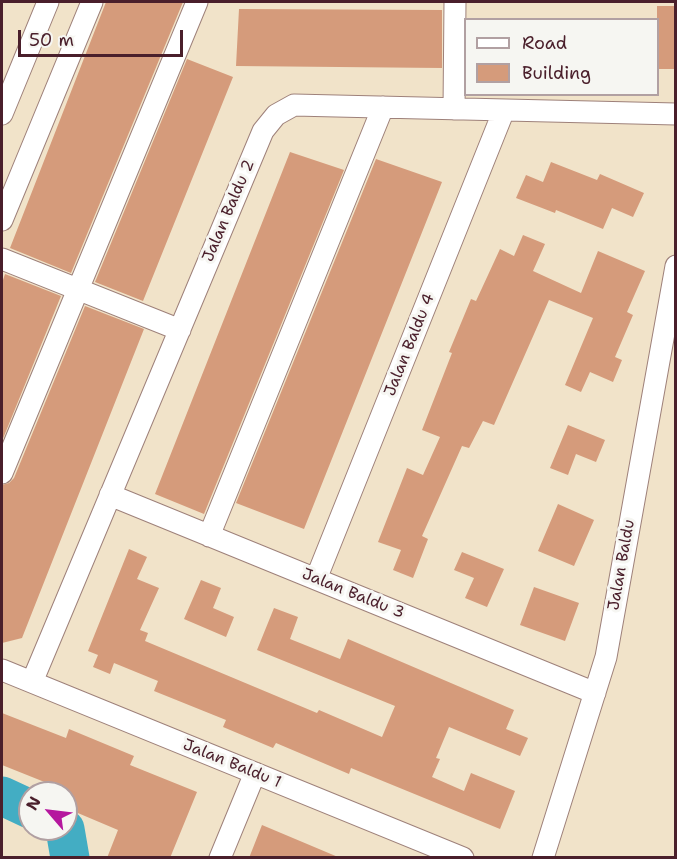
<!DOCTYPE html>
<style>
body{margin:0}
#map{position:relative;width:677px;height:859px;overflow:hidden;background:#f1e3c9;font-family:"Shantell Sans",sans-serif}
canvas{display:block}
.frame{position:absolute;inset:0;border:3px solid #4a1f2b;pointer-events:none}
.legend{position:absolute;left:464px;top:18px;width:195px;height:78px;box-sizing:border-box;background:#f6f6f2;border:2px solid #b1a0a2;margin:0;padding:8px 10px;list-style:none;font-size:18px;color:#4a1f2b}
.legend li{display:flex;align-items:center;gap:12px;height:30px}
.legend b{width:30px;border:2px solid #b1a0a2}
.north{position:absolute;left:18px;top:781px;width:60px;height:60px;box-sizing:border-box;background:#f6f6f2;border:2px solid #b1a0a2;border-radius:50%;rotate:298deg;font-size:16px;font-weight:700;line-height:24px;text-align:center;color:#4a1f2b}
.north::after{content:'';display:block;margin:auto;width:21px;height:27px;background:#b5179e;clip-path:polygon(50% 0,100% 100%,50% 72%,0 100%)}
.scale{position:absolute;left:18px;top:30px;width:165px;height:27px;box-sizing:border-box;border:3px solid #4a1f2b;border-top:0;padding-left:8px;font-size:18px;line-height:21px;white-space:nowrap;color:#4a1f2b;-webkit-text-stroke:4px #f6f6f2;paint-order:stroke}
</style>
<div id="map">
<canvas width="677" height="859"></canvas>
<div class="frame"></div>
<ul class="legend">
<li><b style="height:8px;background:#fff"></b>Road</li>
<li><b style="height:16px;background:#d59b7b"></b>Building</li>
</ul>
<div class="north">N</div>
<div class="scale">50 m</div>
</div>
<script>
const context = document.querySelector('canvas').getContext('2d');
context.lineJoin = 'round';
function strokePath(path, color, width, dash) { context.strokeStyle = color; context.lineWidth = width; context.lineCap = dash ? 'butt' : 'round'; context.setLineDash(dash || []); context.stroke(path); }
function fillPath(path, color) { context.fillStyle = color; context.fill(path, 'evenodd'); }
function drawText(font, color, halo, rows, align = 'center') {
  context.font = font + ' "Shantell Sans",sans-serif'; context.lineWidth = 6; context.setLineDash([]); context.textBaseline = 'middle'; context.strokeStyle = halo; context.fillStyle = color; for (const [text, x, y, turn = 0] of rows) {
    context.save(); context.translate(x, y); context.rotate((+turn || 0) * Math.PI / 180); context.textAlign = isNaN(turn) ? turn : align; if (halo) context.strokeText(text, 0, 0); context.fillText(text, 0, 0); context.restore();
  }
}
const river = new Path2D(`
 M2 796 30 809
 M65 829 70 858`);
const building = new Path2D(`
 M106 2H183L71 273 10 248Z
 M657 6H675V69H657Z
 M239 9 442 10V68L236 66Z
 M187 59 233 77 143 301 95 282Z
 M290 152 344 170 204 514 155 494Z
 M376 159 442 182 304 529 236 503Z
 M551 162 597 180 600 174 644 193 633 217 612 208 603 229 556 210 555 213 516 198 526 175 543 182Z
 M523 235 545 244 533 271 581 293 598 251 645 271 627 312 633 315 615 357 622 360 613 382 590 372 581 392 565 385 593 318 549 300 494 425 483 421 469 448 462 446 422 536 428 539 413 578 393 570 401 550 378 542 407 468 423 475 440 437 422 430 452 353 449 352 471 299 476 301 500 249 514 256Z
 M5 274 61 296 2 441V283Z
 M85 306 144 329 22 638 2 643V485L9 483 14 478Z
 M568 425 605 440 596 462 576 454 568 475 550 468Z
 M558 504 594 520 574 566 538 551Z
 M129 549 147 557 137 579 159 588 140 630 148 633 145 641 317 713 319 710 382 737 395 706 257 650 274 608 298 617 290 639 340 659 348 639 514 710 506 729 528 738 520 756 449 727 436 758 440 759 432 777 464 791 471 773 515 791 500 829 351 768 349 774 276 743 273 748 223 727 226 720 154 691 158 681 114 663 110 674 93 667 98 655 88 651Z
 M462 552 504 569 487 607 465 598 474 578 454 570Z
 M201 580 221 588 213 608 234 617 226 637 184 619Z
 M534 587 579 603 565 641 520 625Z
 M2 713 66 738 69 729 134 756 130 765 197 792 170 858H107L118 830 66 808V793H43L47 783 2 765Z
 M262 825 338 857V858H249Z`);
const minor = new Path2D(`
 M454 109 455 2
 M2 114 48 2
 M2 220 92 2
 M2 259 180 330
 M2 473 197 2
 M110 495 595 693
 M209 536 383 107
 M316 579 504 110
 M2 670 463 858
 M32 682 263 131 276 115 294 105 676 114
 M220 858 255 773
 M543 858 606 657 676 266`);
const streetNames = [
 ["Jalan Baldu 2",229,211,-67],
 ["Jalan Baldu 4",410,345,-68],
 ["Jalan Baldu",622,565,-80],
 ["Jalan Baldu 3",353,594,22],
 ["Jalan Baldu 1",232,764,22]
];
strokePath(river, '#43adc3', 39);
fillPath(building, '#d59b7b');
strokePath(minor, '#9e817a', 23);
strokePath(minor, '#fff', 21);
drawText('16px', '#4a1f2b', '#f6f6f2', streetNames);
</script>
